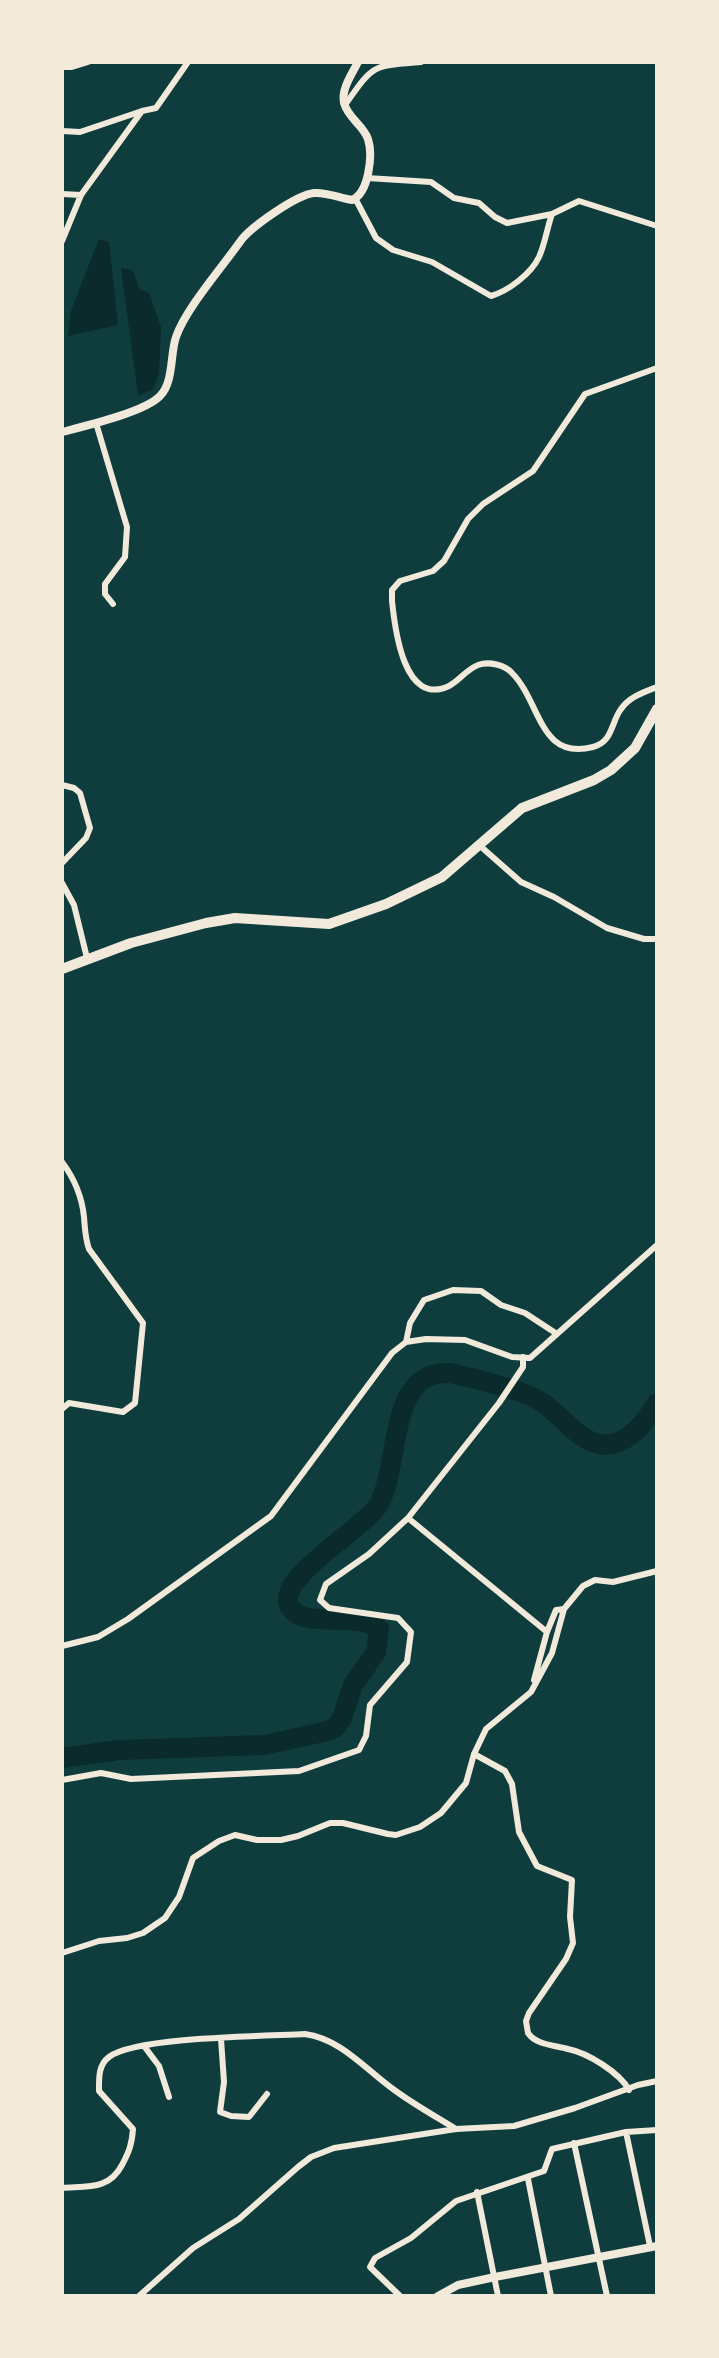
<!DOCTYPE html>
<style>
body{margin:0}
#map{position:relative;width:719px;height:2358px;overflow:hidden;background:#0f3d3e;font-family:Commissioner,sans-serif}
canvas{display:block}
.frame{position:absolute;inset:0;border:64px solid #f1e9da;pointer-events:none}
</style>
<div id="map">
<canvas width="719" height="2358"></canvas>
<div class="frame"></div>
</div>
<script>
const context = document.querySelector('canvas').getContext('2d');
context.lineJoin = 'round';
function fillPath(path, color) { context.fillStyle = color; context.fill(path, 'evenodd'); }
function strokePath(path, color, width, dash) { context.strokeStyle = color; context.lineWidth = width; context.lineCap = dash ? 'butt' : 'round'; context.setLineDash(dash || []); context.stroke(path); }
const water = new Path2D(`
 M99 239 109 242 118 325 68 336 71 311Z
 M121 268 133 270 139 289 149 293 161 327 159 374 153 389 138 396Z`);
const river = new Path2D(`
 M62 1758 119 1750 264 1745 328 1731 336 1727 342 1718 353 1685 376 1652 379 1629C359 1610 300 1631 289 1605 277 1577 365 1528 379 1504 401 1464 387 1369 450 1373 473 1378 522 1390 540 1401 556 1411 568 1427 583 1437 615 1459 642 1429 657 1403`);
const minor = new Path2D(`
 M62 67H72L88 62
 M345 105C374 64 371 66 421 62
 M62 131 80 132 142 111
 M367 178 431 182 454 198 479 203 495 217 507 223 552 214
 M62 194 81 195
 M356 200 376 238 393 250 432 262 491 296C508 291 531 274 539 257 545 244 547 228 552 214L579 201 657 226
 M62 241 81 195 142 111 156 108 188 62
 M657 368 585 394 533 471 483 504 468 519 444 561 433 571 400 581 392 590V601C395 630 404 707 449 686 459 681 467 669 478 665 489 661 505 665 512 673 541 702 539 761 593 747 613 742 611 722 621 709 629 697 644 692 657 687
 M96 423 127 527 125 557 105 584V594L113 604
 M62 785 74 788 80 793 90 828 86 838 62 863
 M479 845 521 882 554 897 607 928 644 939H657
 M62 883 74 905 87 958
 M62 1162C74 1178 82 1197 84 1217 85 1228 85 1238 89 1249L143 1323 135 1403 123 1412 69 1403 62 1409
 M406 1342 410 1323 424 1300 453 1290 481 1291 501 1305 525 1313 557 1334
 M523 1357V1367L499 1403 408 1518 547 1632 534 1680
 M547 1632 556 1610 564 1609
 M62 1646 98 1637 128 1619 271 1516 392 1353 406 1342 426 1339 465 1340 512 1357 530 1358 657 1245
 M474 1754 505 1771 512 1784 519 1832 537 1866 572 1880 570 1917 573 1943 566 1959 529 2013 526 2021 528 2033C536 2045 554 2045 568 2049 588 2053 620 2073 629 2090
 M62 1780 101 1773 131 1779 299 1771 359 1750 366 1736 370 1705 407 1662 411 1632 398 1618 329 1608 320 1600 326 1584 369 1554 408 1518
 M62 1953 99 1941 127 1938 143 1933 165 1918 179 1897 193 1858 219 1841 235 1835 257 1840H281L298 1836 330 1823H343L388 1834 396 1835 420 1827 441 1813 466 1783 474 1754 486 1729 531 1692 552 1653 564 1609 583 1586 595 1580 613 1582 657 1571
 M221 2039 224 2082 220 2112 231 2116 249 2117 267 2094
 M144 2046 159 2066 169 2097
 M626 2132 650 2246
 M574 2143 607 2296
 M528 2179 551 2296
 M62 2188C88 2186 109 2190 122 2165 129 2152 132 2144 133 2129L99 2091C99 2079 98 2065 109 2057 135 2037 266 2036 305 2034 341 2039 365 2069 393 2089 413 2104 435 2116 456 2129
 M477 2192 498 2296
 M139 2296 193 2248 239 2219 298 2167 311 2157 334 2148 456 2129 514 2126 575 2108 638 2085 657 2081
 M400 2296 370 2267 375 2258 411 2238 456 2201 544 2171 552 2149 626 2132 657 2130`);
const tertiary = new Path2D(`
 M62 432C85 426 145 412 160 396 174 382 170 354 176 337 186 308 224 265 242 239 253 226 296 195 314 193 327 192 339 198 352 200 369 193 373 155 368 139 363 125 348 118 344 103 341 89 352 74 358 62
 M438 2296 458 2285 495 2277 657 2246`);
const primary = new Path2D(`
 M62 969 131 943 206 923 235 918 329 924 386 904 442 877 522 808 594 780 611 770 635 748 657 709`);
fillPath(water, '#0a2a2b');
strokePath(river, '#0a2a2b', 20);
strokePath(minor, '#f1e9da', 6);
strokePath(tertiary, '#f1e9da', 8);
strokePath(primary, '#f1e9da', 10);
</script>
